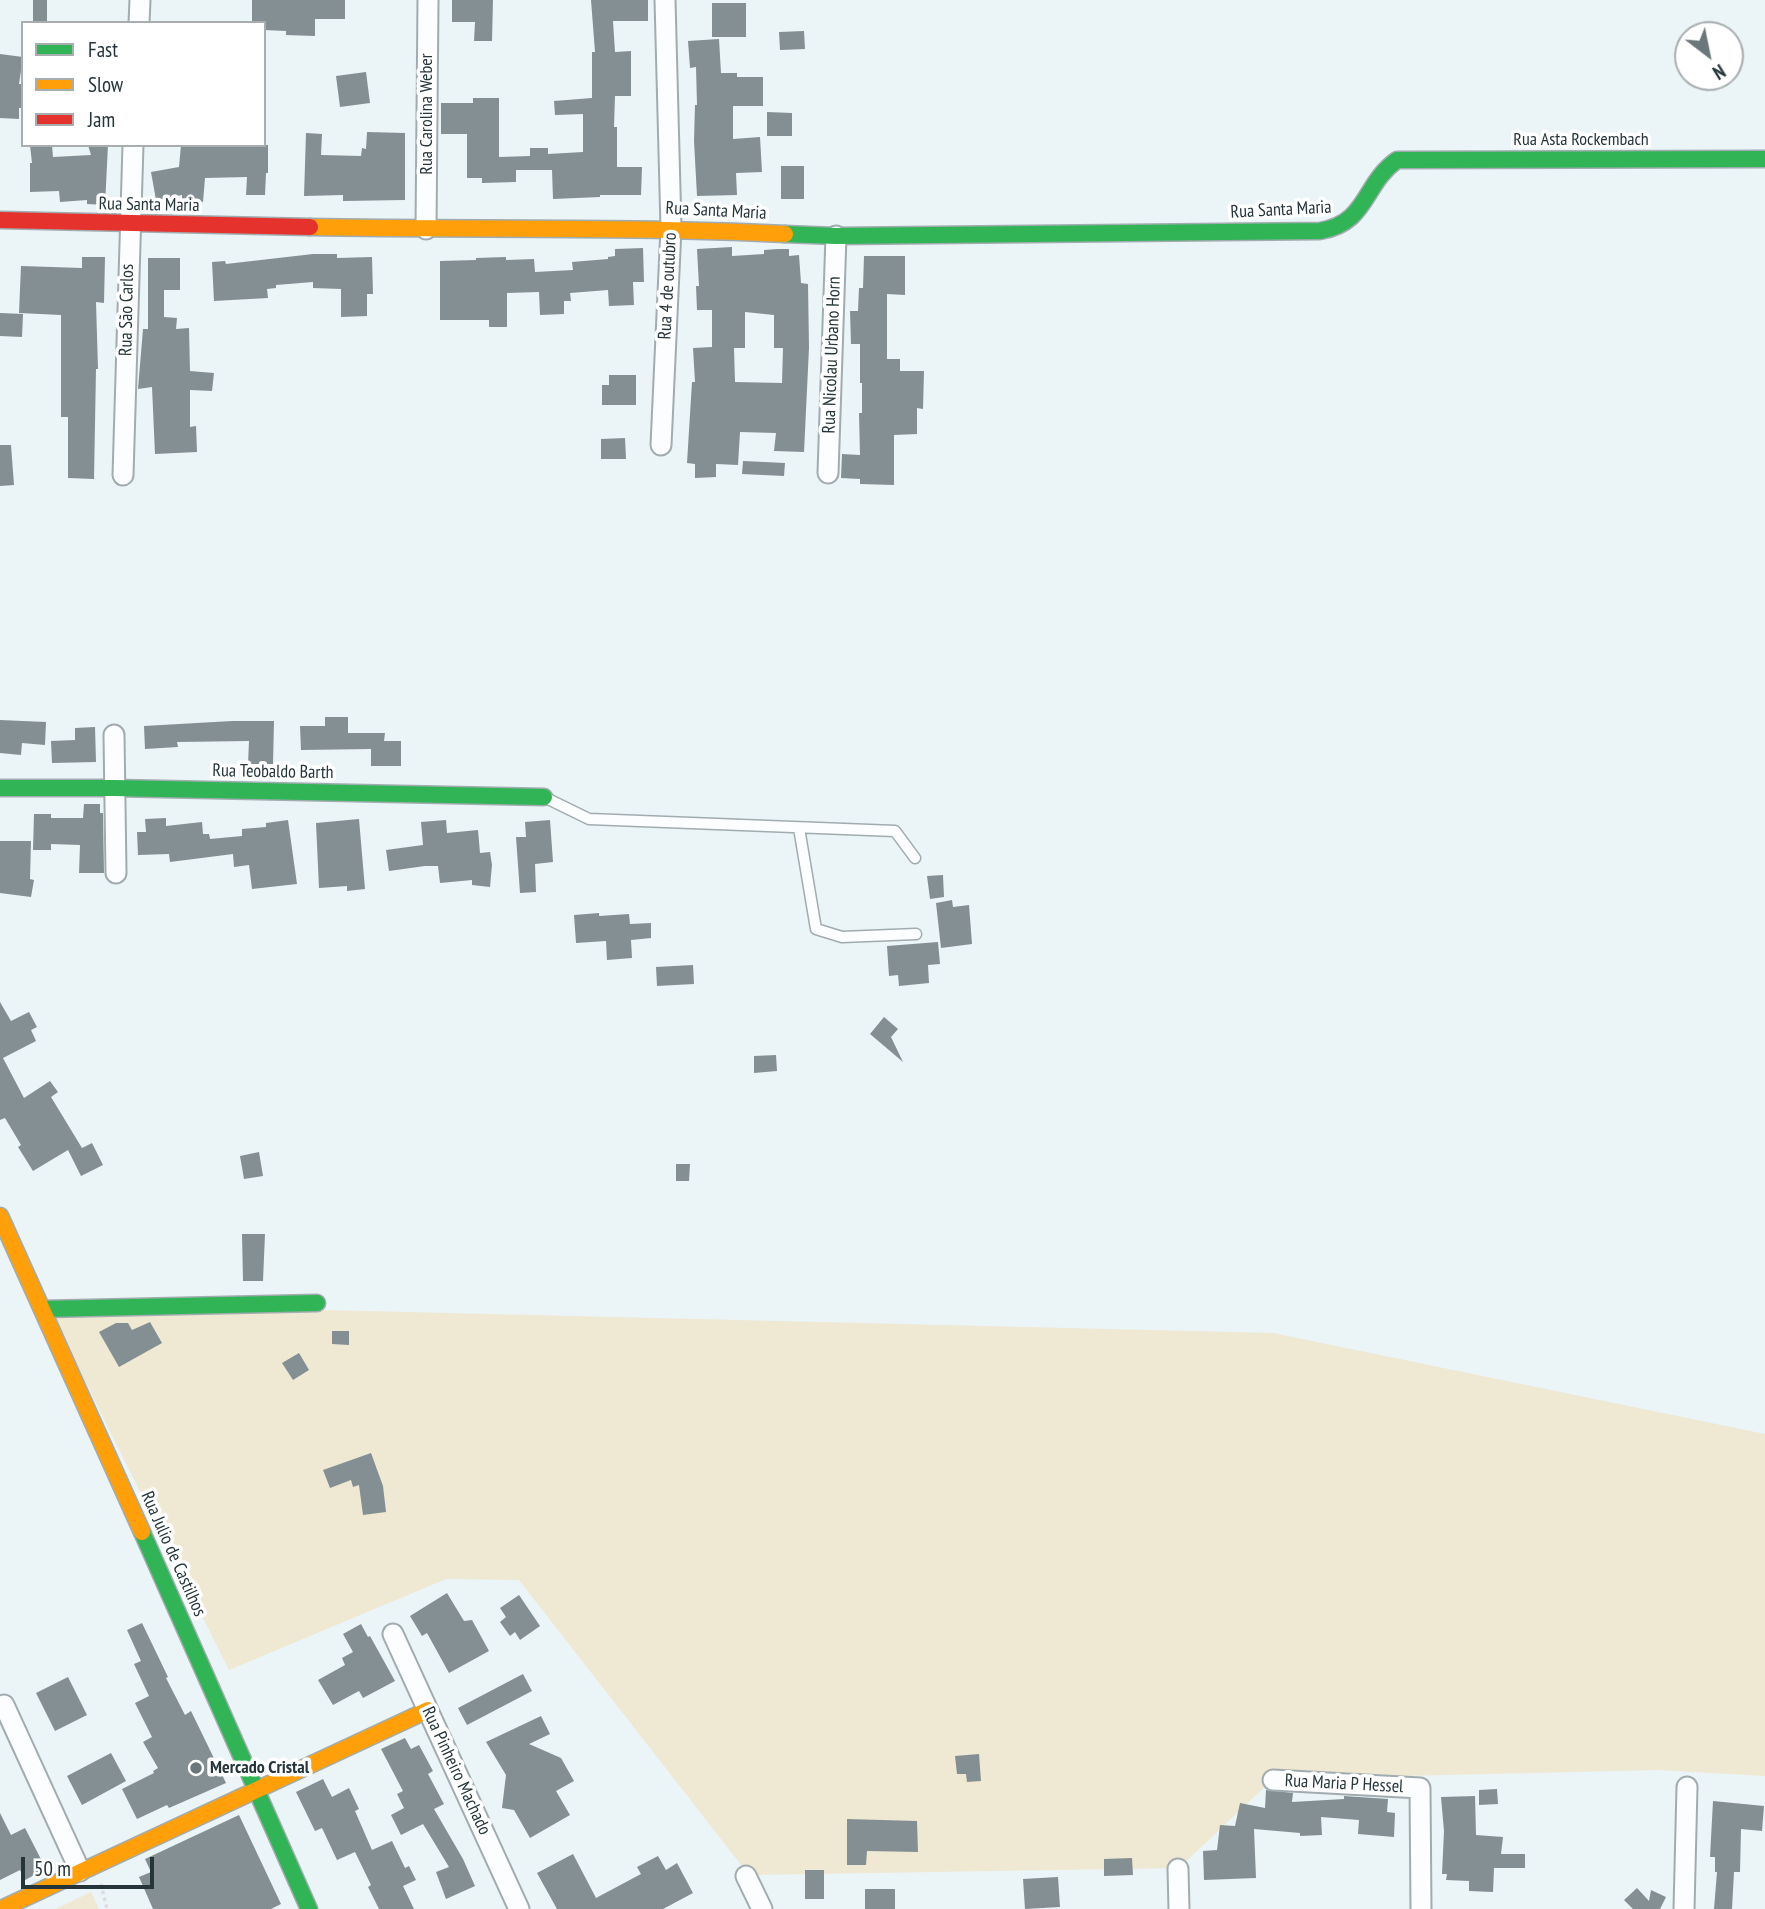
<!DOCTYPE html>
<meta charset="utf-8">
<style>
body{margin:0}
#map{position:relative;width:1765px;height:1909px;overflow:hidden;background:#ebf4f7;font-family:"PT Sans Narrow",sans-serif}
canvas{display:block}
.legend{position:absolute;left:21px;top:21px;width:245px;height:126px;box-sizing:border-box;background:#fff;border:2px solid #a8aeb0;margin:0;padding:9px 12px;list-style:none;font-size:21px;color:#25353a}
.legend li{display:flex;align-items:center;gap:14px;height:35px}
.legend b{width:35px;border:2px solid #a8aeb0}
.north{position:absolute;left:1674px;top:21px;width:70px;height:70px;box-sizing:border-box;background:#fff;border:2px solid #a8aeb0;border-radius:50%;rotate:148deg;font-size:19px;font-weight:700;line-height:28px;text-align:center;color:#25353a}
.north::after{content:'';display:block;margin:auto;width:24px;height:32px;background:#6a787c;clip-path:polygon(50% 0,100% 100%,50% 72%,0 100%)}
.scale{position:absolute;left:21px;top:1857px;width:133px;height:32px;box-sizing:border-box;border:4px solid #25353a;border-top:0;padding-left:9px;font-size:21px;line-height:24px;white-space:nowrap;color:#25353a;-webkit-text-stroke:5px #fff;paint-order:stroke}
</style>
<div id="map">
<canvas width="1765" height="1909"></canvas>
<ul class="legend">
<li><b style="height:9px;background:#30b455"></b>Fast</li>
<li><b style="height:9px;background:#ff9f0a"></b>Slow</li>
<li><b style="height:9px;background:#e5322d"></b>Jam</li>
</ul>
<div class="north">N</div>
<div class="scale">50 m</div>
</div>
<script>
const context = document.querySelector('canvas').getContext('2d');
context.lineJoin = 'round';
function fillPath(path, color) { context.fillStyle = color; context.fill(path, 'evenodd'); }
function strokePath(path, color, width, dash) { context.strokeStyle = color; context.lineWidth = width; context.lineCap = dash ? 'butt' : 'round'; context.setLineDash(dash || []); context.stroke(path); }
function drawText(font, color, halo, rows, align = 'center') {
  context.font = font + ' "PT Sans Narrow",sans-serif'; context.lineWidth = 7; context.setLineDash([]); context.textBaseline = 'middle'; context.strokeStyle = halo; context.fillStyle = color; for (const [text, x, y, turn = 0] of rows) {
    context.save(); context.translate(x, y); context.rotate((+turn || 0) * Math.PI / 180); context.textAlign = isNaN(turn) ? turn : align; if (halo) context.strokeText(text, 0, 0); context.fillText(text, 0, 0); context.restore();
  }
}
const green = new Path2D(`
 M324 1310 1273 1333 1765 1434V1776L1659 1770 1273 1779 1179 1868 749 1875 519 1580 446 1579 229 1670 52 1315Z
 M91 1892 99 1909H56Z`);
const building = new Path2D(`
 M33 0H47V23H33Z
 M252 0H345V19H315V36L286 35V31L264 30V23H252Z
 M452 0H493L492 41H474L475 22H452Z
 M591 0H648V21H613L615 52 631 51V96H615L614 127H617V167H642L641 195H600V197L553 199 552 170H516V182L482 183V178H467V134H441V103H473V98H499V157L530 156V148H548V154L583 152V114L555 115 554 101 592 98V52H595Z
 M712 3H746V37H712Z
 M804 31 805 49 780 50 779 32Z
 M719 39 721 73H737V77H763V106H733V139L760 137 762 172 736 173 737 195 697 196 694 141 695 105H697L696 67 690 68 688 41Z
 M0 54 23 57 19 84H23V108H19V119L0 118Z
 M366 72 370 103 340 107 336 76Z
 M767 112 792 113V136H767Z
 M367 132 405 133V200L343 201V195L304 196 306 133 322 134 321 155 361 156 362 148 366 149Z
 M30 145H52L53 157 91 155 88 145H108L105 205 87 204V200L60 202 59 191 30 192V163H32Z
 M181 145H268V173H266L265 195H246L247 177 205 178 203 202 182 200V195L156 200 151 172 179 167Z
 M781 166H804V199H781Z
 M732 247V256L764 254V250L778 249H789V256L799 255 801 283 808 284 809 348 804 452 774 451 776 433 740 432 738 465 716 464V477L695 478V464L687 463 692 382H695L693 348 712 347V310H697L696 286H699L697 249ZM745 312 774 315V348H783L782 383 735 382 734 348H745Z
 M643 248 644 282H633L634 305 609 306 608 290 570 293 571 301H564V314L540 315 539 292 507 293V327H489V320H440V261L476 260V258L506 257V260L534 259 535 272 573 270 572 262 608 259V257L615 256V249Z
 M313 254H337V258L372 257 373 294H367V316L341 317V289L313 288V282L276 285V288L267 289 268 298 214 301 212 262 225 261 226 264Z
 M864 256H905V295L887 294V359H900V371H924L923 409 917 408V434L894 435V485L860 484V479L841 478 842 454 860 455 859 413H862V383H860V344H851L850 311H858L859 288H863Z
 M82 257H105L104 303 96 302 98 369H96L94 479 68 478V417H61V315L19 313 21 266 82 268Z
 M148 258H180V290H164V317L177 318 176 329 189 328 190 371 214 373 212 391 190 390V427L196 426 197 452 155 454 152 387 138 389 143 329H148Z
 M0 313 23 314 22 337 0 336Z
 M609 375H636V405H602V385H609Z
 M625 438 626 459H601V439Z
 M0 445H11L14 485 0 486Z
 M743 461 785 463 784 476 742 474Z
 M325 717H348V733H385L384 741H401V766H371V749L301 750 300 726H325Z
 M0 720 46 722 45 745 22 743 21 755 0 753Z
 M274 721 273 764H248L249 741 177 742 178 747 145 749 144 726 232 721Z
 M95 727 96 762 52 763 51 741 75 740V728Z
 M84 804H100V813H103L104 873H79L80 845 51 844V850H33L34 814H51V818H83Z
 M166 818V826L202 822 203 834H209L210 839 242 836V829L266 827V823L288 820 297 884 252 889 249 865 234 867 233 854 170 862 169 854 138 855 137 832H146L145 819Z
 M359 819 365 889 347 891V886L319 888 316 823Z
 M446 820 447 833 478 830 480 853 490 852 492 865 490 887 472 885V880L440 883 438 866H425L389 871 386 850 423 845 421 822Z
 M550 820 553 862 535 864 536 892 520 893 516 837H526L525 822Z
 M0 841H31L30 879 34 880 31 897 0 893Z
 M943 875 944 897 930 899 927 876Z
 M952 900 953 907 969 905 972 944 941 948 936 903Z
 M599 913V916L629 914 630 924 651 923V938L631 940 632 958 607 960 606 941 576 943 574 915Z
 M938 942 940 964 928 965 929 983 899 986 898 975 889 976 887 946Z
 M693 965 694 984 657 986 656 967Z
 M0 1002 11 1021 29 1012 37 1027 31 1030 36 1041 3 1058 24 1098 50 1081 58 1092 51 1097 82 1148 92 1143 103 1165 81 1176 68 1150 33 1171 18 1147 21 1145 5 1118 0 1120Z
 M884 1017 898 1029 891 1037 903 1062 870 1034Z
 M776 1055 777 1071 754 1073V1056Z
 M259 1152 263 1176 244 1179 240 1156Z
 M676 1164H690L689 1181H676Z
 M242 1234H265L263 1281H243Z
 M150 1322 162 1343 119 1367 99 1332 116 1323H128L132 1330Z
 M332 1331H349V1345L332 1344Z
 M299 1353 309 1370 293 1380 282 1363Z
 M371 1453 383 1486 386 1512 363 1515 359 1485 353 1487 351 1480 330 1488 323 1470Z
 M447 1593 464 1621 472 1620 489 1651 449 1673 427 1633 422 1636 410 1616Z
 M519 1595 540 1626 520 1640 515 1632 510 1636 500 1622 506 1617 500 1608Z
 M142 1623 168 1677 166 1678 185 1715 191 1711 226 1783 169 1808 167 1805 137 1819 122 1789 154 1773 153 1771 158 1768 143 1742 152 1737 135 1703 149 1696 134 1664 141 1661 127 1630Z
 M361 1624 368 1637 370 1636 395 1681 363 1698 359 1691 333 1705 318 1680 345 1665 342 1658 353 1652 343 1634Z
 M523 1674 532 1691 467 1725 458 1708Z
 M68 1677 87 1715 55 1731 36 1693Z
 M541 1716 550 1734 529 1744 561 1758 574 1781 556 1791 570 1815 530 1838 514 1810 502 1808 506 1775 486 1742Z
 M405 1738 411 1749 419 1745 433 1771 428 1774 444 1804 434 1809 463 1859 475 1886 446 1899 436 1872 449 1867 423 1824 401 1835 391 1815 404 1808 397 1794 403 1791 381 1749Z
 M111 1753 126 1781 82 1805 67 1776Z
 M979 1754 981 1781 967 1782 966 1774H957L955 1756Z
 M323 1779 332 1797 349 1788 359 1809 355 1811 372 1850 392 1841 405 1868 409 1866 416 1880 403 1886 414 1909H379L368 1887 371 1885 355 1852 337 1860 322 1828 315 1831 296 1792Z
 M1497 1789 1498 1804 1479 1805V1790Z
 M1266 1790 1293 1793 1292 1802 1344 1799V1796L1388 1799 1387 1812 1395 1813 1394 1837 1358 1834 1359 1820 1321 1817 1322 1835 1300 1836V1833L1254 1829 1256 1878 1204 1880 1203 1851 1217 1850 1220 1825 1235 1826 1240 1803 1265 1808Z
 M1475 1796 1476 1835 1503 1837 1501 1854H1525V1868H1494L1493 1892 1469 1891V1881L1446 1880 1447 1874H1442L1444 1831 1441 1797Z
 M1713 1801 1764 1806 1762 1831 1741 1829 1740 1872H1734L1732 1909H1714L1717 1872H1715V1857H1710Z
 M0 1813 11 1835 25 1828 46 1869 25 1880 20 1870 0 1880Z
 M239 1815 281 1904 271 1909H153L139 1877 151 1872 145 1859Z
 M847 1819 917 1821 918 1852 867 1851 866 1865H847Z
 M573 1854 596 1898 641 1874 637 1867 658 1856 666 1870 677 1863 693 1893 663 1909H557L537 1873Z
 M1132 1858 1133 1875 1104 1876V1859Z
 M805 1870H824V1899H805Z
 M1058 1877 1060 1907 1025 1909 1023 1879Z
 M1637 1888 1649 1901 1651 1890 1666 1897 1660 1909H1633L1624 1900Z
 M865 1889H895V1909H865Z`);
const path = new Path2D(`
 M101 1884 107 1909`);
const lane = new Path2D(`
 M546 798 589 819 895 831 915 858
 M799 828 816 929 842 937 916 934`);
const street = new Path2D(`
 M139 23 140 0
 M426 229 428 0
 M661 445 671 228 665 0
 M828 473 836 236
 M123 475 133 145
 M114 735 116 873
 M393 1634 519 1909
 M4 1705 80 1871
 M1273 1780 1420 1788 1421 1909
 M1178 1869 1179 1909
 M746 1876 762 1909
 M1684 1909 1687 1787`);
const fast = new Path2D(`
 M785 234 836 236 1320 231C1368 223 1363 184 1397 160L1765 159
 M0 788H114L544 797
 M43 1309 317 1303
 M142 1532 309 1909`);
const slow = new Path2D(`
 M310 227C468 230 626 226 785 234
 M0 1216 142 1532
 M1 1909 428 1710`);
const jam = new Path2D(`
 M0 220 310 227`);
const markers = [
 [196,1768,7,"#6a787c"]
];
const streetNames = [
 ["Rua Carolina Weber",427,114,-90],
 ["Rua Asta Rockembach",1581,140],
 ["Rua Santa Maria",149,205,1],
 ["Rua Santa Maria",1281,210,-3],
 ["Rua Santa Maria",716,211,3],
 ["Rua 4 de outubro",668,286,-87],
 ["Rua São Carlos",127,310,-89],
 ["Rua Nicolau Urbano Horn",832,355,-88],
 ["Rua Teobaldo Barth",273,772,1],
 ["Rua Julio de Castilhos",173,1554,66],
 ["Rua Pinheiro Machado",456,1771,65],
 ["Rua Maria P Hessel",1344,1784,3]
];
const poiNames = [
 ["Mercado Cristal",210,1768]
];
fillPath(green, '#efe8d3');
fillPath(building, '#848f93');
strokePath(lane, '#a1acb0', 13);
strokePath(street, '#a1acb0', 23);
strokePath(fast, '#a1acb0', 19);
strokePath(slow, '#a1acb0', 19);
strokePath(jam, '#a1acb0', 19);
strokePath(path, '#dbdede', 3.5, [3.5, 3.5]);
strokePath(lane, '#fcfdfe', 10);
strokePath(street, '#fcfdfe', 19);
strokePath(fast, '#30b455', 16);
strokePath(slow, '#ff9f0a', 16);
strokePath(jam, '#e5322d', 16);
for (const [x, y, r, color] of markers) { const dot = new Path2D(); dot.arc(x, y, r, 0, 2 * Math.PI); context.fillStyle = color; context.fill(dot); strokePath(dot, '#fff', 2.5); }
drawText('18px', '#25353a', '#fff', streetNames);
drawText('bold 18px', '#25353a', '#fff', poiNames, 'left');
</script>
